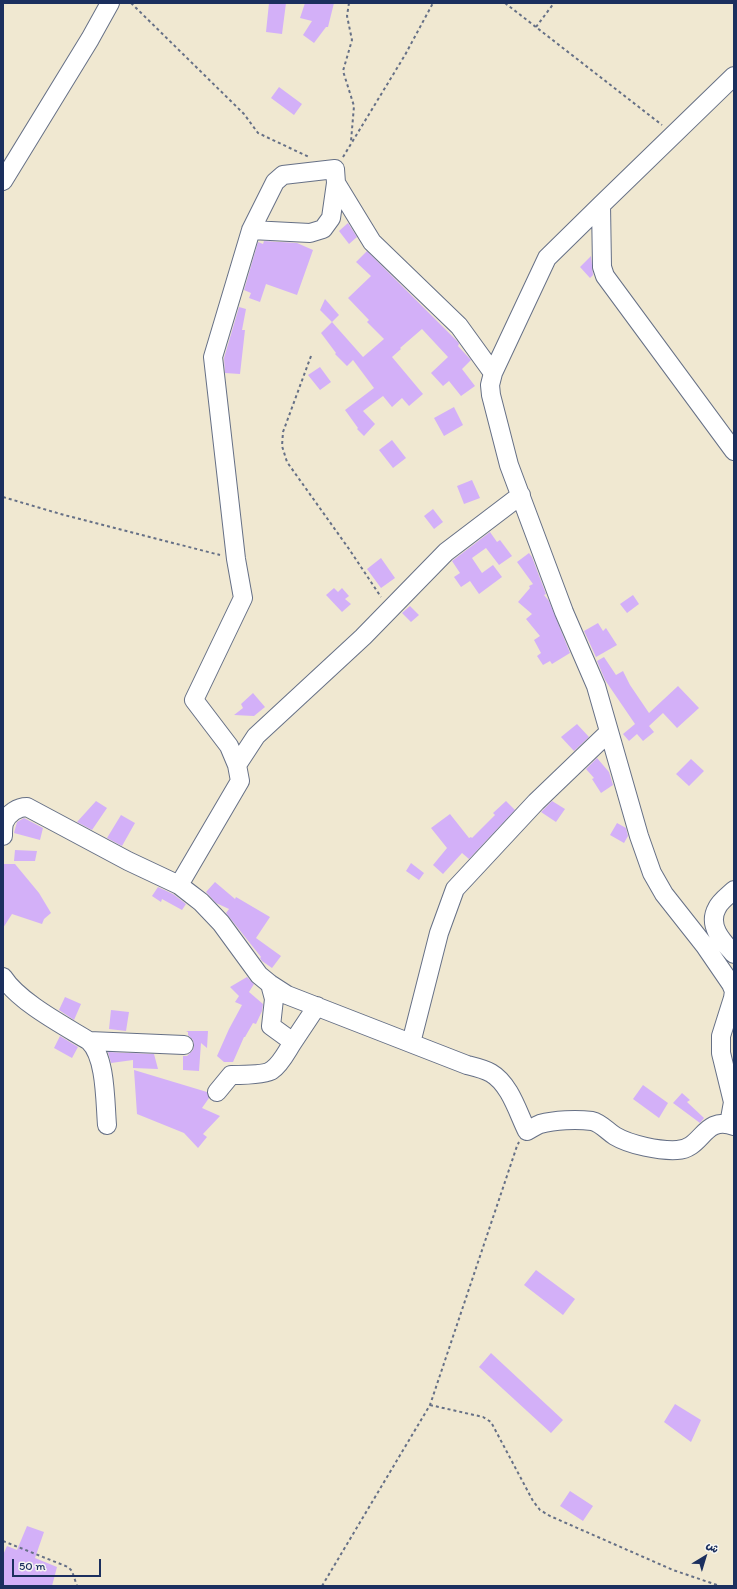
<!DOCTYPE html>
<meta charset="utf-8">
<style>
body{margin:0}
#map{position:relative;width:737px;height:1589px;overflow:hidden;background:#f0e8d1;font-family:Itim,"Playpen Sans Arabic",sans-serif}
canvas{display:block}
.frame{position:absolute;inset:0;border:4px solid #1b2f5e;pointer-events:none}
.north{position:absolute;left:685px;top:1537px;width:40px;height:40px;-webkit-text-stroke:3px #f6f6f2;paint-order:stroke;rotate:38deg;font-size:11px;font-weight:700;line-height:16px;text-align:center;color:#1b2f5e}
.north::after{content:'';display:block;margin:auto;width:14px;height:18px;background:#1b2f5e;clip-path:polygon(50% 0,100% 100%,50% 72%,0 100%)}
.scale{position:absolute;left:12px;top:1559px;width:89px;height:18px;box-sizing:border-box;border:2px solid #1b2f5e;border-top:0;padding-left:5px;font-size:12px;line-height:14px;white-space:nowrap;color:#1b2f5e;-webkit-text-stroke:3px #f6f6f2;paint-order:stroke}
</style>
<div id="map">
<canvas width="737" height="1589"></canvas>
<div class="frame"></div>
<div class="north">ش</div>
<div class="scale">50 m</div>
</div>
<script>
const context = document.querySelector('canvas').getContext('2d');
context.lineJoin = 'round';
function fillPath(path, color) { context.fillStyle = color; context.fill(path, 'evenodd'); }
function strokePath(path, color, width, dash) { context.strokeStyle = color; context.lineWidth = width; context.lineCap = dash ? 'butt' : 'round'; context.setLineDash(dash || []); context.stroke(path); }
const building = new Path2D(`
 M269 3H286L282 34 266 32Z
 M305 3H334L328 27H326L314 43 303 35 312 21 300 18Z
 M279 87 302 104 294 115 271 98Z
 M348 223 357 237 349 244 339 231Z
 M264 241 297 243 313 250 297 295 266 284 260 302 249 298 251 293 244 290 258 242 263 244Z
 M367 251 458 342 459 344 458 346 471 360 462 369 475 386 461 396 449 381 443 386 431 373 448 357 422 329 400 348 401 349 392 357 423 394 409 406 402 398 392 407 383 396 363 411 375 424 364 436 357 429 358 428 345 410 374 388 353 360 347 366 335 354 336 353 321 333 332 322 363 357 384 339 367 322 369 320 348 298 371 276 356 262Z
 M591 256 593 275 590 278 580 267Z
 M325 299 339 315 332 322 320 310Z
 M239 307 246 309 242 330H245L240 374 225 373 224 358Z
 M320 367 331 382 320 390 308 375Z
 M454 407 463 425 444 436 434 418Z
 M392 440 406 458 393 468 379 450Z
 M472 480 480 498 464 504 457 486Z
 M433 509 443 522 434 529 424 516Z
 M490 532 497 542 500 540 512 556 499 565 486 548 472 558 482 573 493 565 502 577 479 594 470 581 461 587 454 577 460 573 452 561Z
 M529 553 532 557 546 594 544 595 549 601 570 653 552 664 550 661 543 665 537 656 541 653 534 640 540 636 526 619 532 614 518 602 530 588 529 586 533 584 517 562Z
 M381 558 395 578 381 588 367 569Z
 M334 588 338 592 342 588 349 596 345 599 351 604 342 612 326 595Z
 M633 595 639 604 627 613 620 604Z
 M410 606 419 615 411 622 402 613Z
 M598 623 603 631 606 628 617 645 596 657 584 631Z
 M604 657 616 675 623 671 630 685 649 713 678 686 699 708 677 728 663 713 649 726 654 732 643 741 637 734 629 741 623 734 635 724 605 680 597 661Z
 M253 693 265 707 254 716 234 715 243 708 241 704Z
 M577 724 589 737 574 751 561 737Z
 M597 758 609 772 613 785 601 793 592 779 594 778 586 769Z
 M691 759 704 771 689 786 676 774Z
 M96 801 107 808 92 830 77 822Z
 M506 801 515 810 469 859 462 853 443 874 433 865 447 848 431 828 450 814 469 838 471 837 472 838 495 815 493 813Z
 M552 801 565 809 556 822 541 812Z
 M121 815 135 823 122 846 107 838Z
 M24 818 43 828 40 840 14 833 17 822Z
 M617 823 626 828 628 836 624 843 610 835Z
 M15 850 37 851 35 861H14Z
 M411 863 424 873 419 880 406 871Z
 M3 864H15L39 893 51 913 44 919 42 924 12 914 3 928Z
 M215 882 235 899 236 897 270 917 256 938 281 956 272 968 262 961 260 958 261 957 226 913 229 909 216 903 206 892Z
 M158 887 173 894 186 904 182 910 162 899 161 902 152 896Z
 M247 977 254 984 249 992 263 1004 262 1011 256 1024 253 1023 245 1037H244L233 1062H224L217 1056 229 1029 242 1005 235 1002 239 996 230 987Z
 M65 997 81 1004 74 1020 59 1010Z
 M111 1010 129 1012 126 1031 109 1029Z
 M186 1031H208L207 1048 201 1043 199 1071 183 1070V1056H187L193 1050 194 1046 193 1040 188 1035V1032Z
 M60 1036 78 1047 72 1058 54 1048Z
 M108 1052 154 1054 158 1069 133 1068V1060L111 1063Z
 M134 1070 207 1092 209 1098 202 1108 220 1116 203 1134 207 1137 198 1148 184 1133 137 1114Z
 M643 1085 668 1103 659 1118 633 1099Z
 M682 1093 690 1100 687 1102 704 1118 700 1123 673 1103Z
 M536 1270 575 1299 563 1315 524 1285Z
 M491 1353 563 1420 551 1433 479 1367Z
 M675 1404 701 1420 691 1442 664 1422Z
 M570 1491 593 1506 583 1521 560 1506Z
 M27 1526 44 1532 35 1558 57 1567 52 1586H3V1555L7 1546 17 1550Z`);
const path = new Path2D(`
 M131 3 244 114 258 133 309 157
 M349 3 347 16 352 40 343 71 354 106 351 141
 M505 3 662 125
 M536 27 554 3
 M343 157 405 55 433 3
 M311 356 283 432 282 446 287 462 349 549 381 597
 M3 497 64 515 220 555
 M430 1405 483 1417 491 1422 533 1501 540 1510 550 1516 673 1570 720 1586
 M3 1541 68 1567 72 1571 77 1586
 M322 1586 430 1405 517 1146 519 1142`);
const minor = new Path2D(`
 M3 181 90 39 110 3
 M601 205 602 267 605 276 734 451
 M251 230 310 233 323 229 331 218 336 183
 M237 765 256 736 363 637 446 552 521 495
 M3 836C3 832 3 827 4 823 8 813 18 807 27 807L128 861 179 885 188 892 201 902 221 923 259 975 270 984 287 995 467 1065C475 1067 484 1069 491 1073 510 1084 518 1113 527 1131 531 1129 535 1126 540 1124 555 1120 576 1119 592 1121 601 1123 607 1131 615 1136 630 1145 660 1151 677 1150 703 1149 703 1115 734 1126
 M179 885 240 781 237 765 229 746 194 700 243 598 236 559 213 357 251 230 275 182 283 175 335 169 336 183 372 242 459 326 493 373
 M734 890C729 895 720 901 717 908 707 926 723 942 734 954
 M3 977C19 1002 63 1025 89 1041 106 1057 105 1101 107 1125
 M270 984 274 999 271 1026 293 1042 317 1006
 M89 1041 184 1045
 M411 1043 439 933 455 889 536 802 609 732
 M217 1092 231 1075C240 1075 266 1075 272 1070 281 1064 287 1051 293 1042
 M729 1124 733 1102 721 1053V1036L733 998 734 991 731 984 705 946 664 894 652 873 639 836 596 686 564 612 509 465 491 395 490 385 493 373 547 258 601 205 734 76`);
fillPath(building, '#d3b0f8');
strokePath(minor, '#667086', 20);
strokePath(path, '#667086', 2, [3, 3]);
strokePath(minor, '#fff', 18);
</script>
